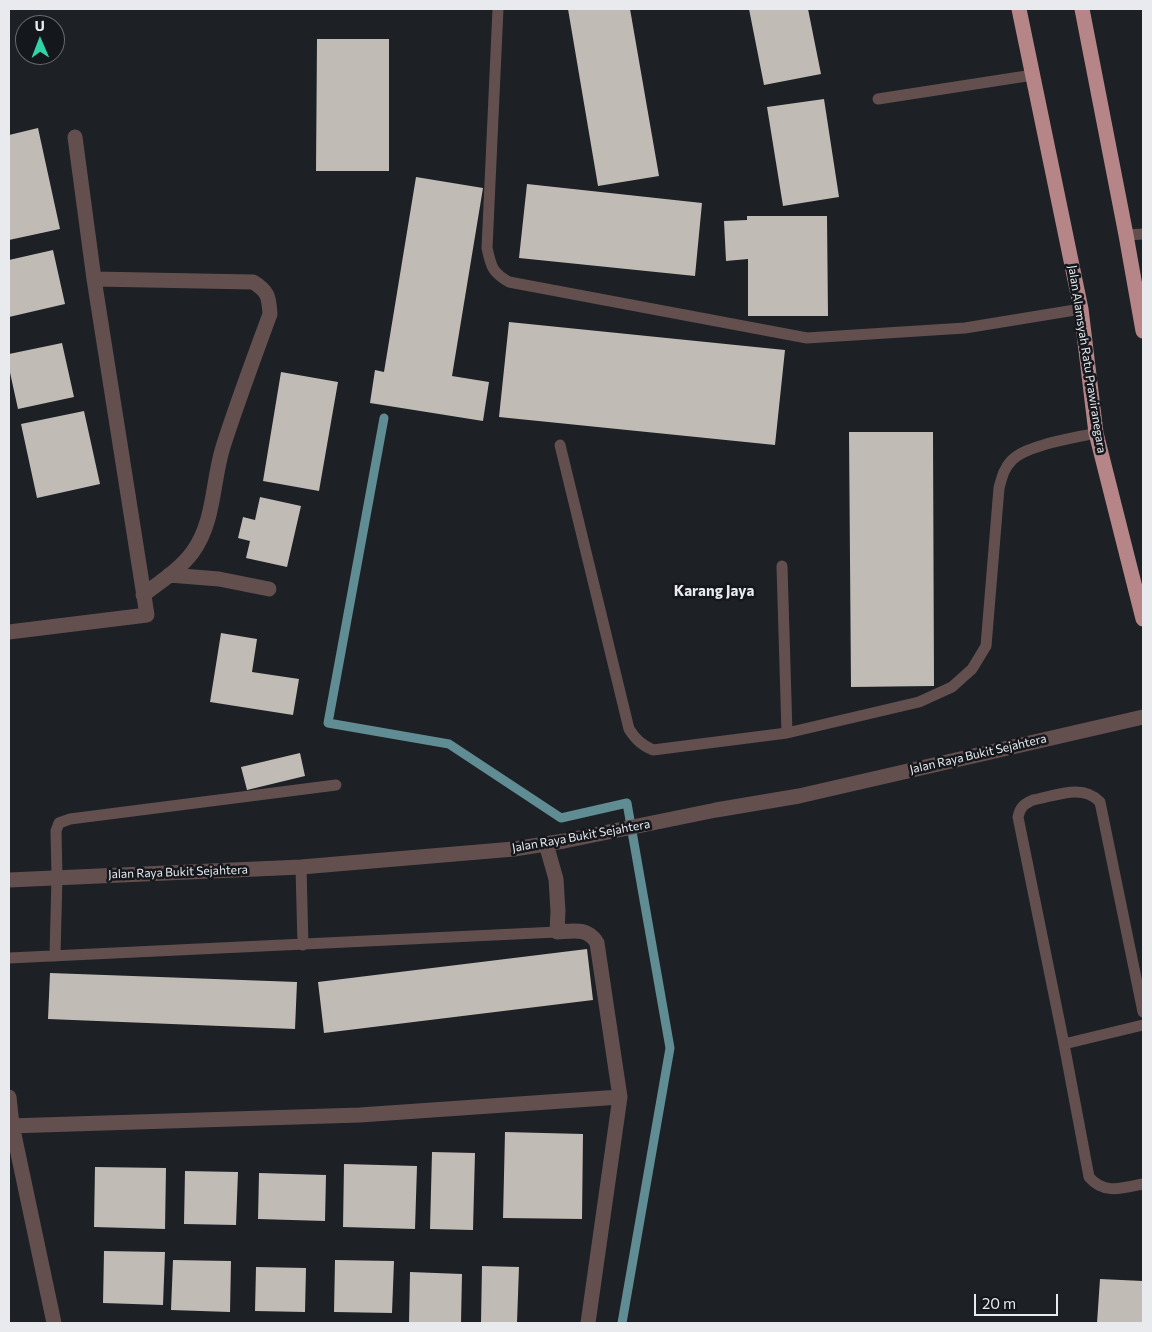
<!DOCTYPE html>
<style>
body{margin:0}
#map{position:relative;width:1152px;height:1332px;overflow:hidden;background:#1d2025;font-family:Commissioner,sans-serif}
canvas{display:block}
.frame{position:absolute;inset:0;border:10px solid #e8eaee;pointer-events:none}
.north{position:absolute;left:15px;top:15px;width:50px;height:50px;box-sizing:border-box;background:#14171b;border:1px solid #696b6f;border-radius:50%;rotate:359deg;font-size:14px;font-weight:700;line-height:20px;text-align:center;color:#e8eaee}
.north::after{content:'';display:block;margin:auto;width:18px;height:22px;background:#31d4a9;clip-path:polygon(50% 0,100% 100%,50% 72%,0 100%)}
.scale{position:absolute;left:974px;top:1294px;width:84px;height:22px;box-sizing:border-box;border:2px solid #e8eaee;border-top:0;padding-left:6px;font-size:15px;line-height:18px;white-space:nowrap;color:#e8eaee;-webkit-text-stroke:4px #14171b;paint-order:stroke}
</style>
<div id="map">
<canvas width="1152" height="1332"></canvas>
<div class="frame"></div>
<div class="north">U</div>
<div class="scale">20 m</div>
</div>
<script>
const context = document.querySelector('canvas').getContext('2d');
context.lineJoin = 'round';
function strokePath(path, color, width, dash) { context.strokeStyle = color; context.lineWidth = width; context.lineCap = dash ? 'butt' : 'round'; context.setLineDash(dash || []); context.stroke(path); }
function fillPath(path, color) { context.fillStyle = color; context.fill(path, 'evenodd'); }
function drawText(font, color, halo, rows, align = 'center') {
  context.font = font + ' Commissioner,sans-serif'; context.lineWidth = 5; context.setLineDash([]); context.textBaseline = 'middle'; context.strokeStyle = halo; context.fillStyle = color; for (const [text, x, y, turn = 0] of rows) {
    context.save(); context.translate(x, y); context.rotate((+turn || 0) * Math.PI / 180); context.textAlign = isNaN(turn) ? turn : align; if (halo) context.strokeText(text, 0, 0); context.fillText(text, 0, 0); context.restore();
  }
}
const stream = new Path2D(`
 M384 418 328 723 449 744 561 818 627 803 670 1048 622 1323`);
const building = new Path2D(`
 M568 9H630L659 176 598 186Z
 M749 9H808L821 74 764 85Z
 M317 39H389V171H316Z
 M824 99 839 197 783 206 767 107Z
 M38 128 60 229 9 240V135Z
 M416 177 483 188 452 376 489 382 483 421 370 403 375 370 384 372Z
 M527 184 702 203 695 276 519 258Z
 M747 216H827L828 316H748V259L726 261 724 221 747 220Z
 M53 250 65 304 9 317V260Z
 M509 322 785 350 775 445 499 417Z
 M62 343 74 397 18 409 9 368V354Z
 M281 372 338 382 319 491 263 481Z
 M84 411 100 484 37 498 21 424Z
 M849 432H933L934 686 851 687Z
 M260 497 301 506 287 567 246 558 250 541 238 538 243 517 255 520Z
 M221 633 257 639 252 672 299 679 293 715 210 702Z
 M300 753 305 776 247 790 241 767Z
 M587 949 593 1000 324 1033 318 982Z
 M50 973 297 982 295 1029 48 1019Z
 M505 1132 583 1134 582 1219 503 1218Z
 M432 1152 475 1153 473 1230 430 1229Z
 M344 1164 417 1166 415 1229 343 1227Z
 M95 1167 166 1168 165 1229 94 1227Z
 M185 1171 238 1172 236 1225 184 1224Z
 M259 1173 326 1175 325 1221 258 1219Z
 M104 1251 165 1252 163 1305 103 1303Z
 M173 1260 231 1261 230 1312 171 1310Z
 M335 1260 394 1261 392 1313 334 1312Z
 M482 1266 519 1267 517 1323 481 1322Z
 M256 1267 306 1268 305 1312 255 1311Z
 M410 1272 462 1274 461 1323H409Z
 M1100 1279 1143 1281V1323H1097Z`);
const service = new Path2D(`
 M498 9 487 248C491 267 493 273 509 282L807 338 965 328 1081 309
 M878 99 1033 75
 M1126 235 1143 234
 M560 445 629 729C636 740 642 745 653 750L787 733 919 702 952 687 972 669 986 646 999 488C1002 477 1004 468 1012 460 1026 445 1075 438 1096 433
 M782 566 787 733
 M301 867 303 945
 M55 956 57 877 56 831 59 823 70 819 336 785
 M9 958 557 932
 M1143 1012 1100 802C1083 783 1055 796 1033 800 1024 804 1020 807 1018 817L1064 1044 1143 1025
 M1064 1044 1089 1177C1104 1195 1123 1188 1143 1184`);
const minor = new Path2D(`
 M94 279 253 282C268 291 269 297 270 314 254 358 237 403 223 447 212 482 215 522 192 553 179 570 160 582 143 595
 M169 575 219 579 269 589
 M9 632 147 615 94 279 75 137
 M546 844 556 879 558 911 557 932C573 931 588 927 597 943L620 1097 588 1323
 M9 880 301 867 514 849 564 841 716 810 799 796 1143 717
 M9 1097 12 1125 54 1323
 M9 1126 360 1115 620 1097`);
const trunk = new Path2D(`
 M1019 9 1081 309 1096 433 1143 619
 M1082 9 1126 235 1143 331`);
const streetNames = [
 ["Jalan Alamsyah Ratu Prawiranegara",1087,359,81],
 ["Jalan Raya Bukit Sejahtera",978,754,-13],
 ["Jalan Raya Bukit Sejahtera",581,836,-10],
 ["Jalan Raya Bukit Sejahtera",178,872,-2]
];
const quarterNames = [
 ["Karang Jaya",714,591]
];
strokePath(stream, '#608d93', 9);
fillPath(building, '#c0bbb5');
strokePath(service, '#644f4f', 11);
strokePath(minor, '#644f4f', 15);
strokePath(trunk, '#b68588', 15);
drawText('12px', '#e8eaee', '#14171b', streetNames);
drawText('bold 15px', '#e8eaee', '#14171b', quarterNames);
</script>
